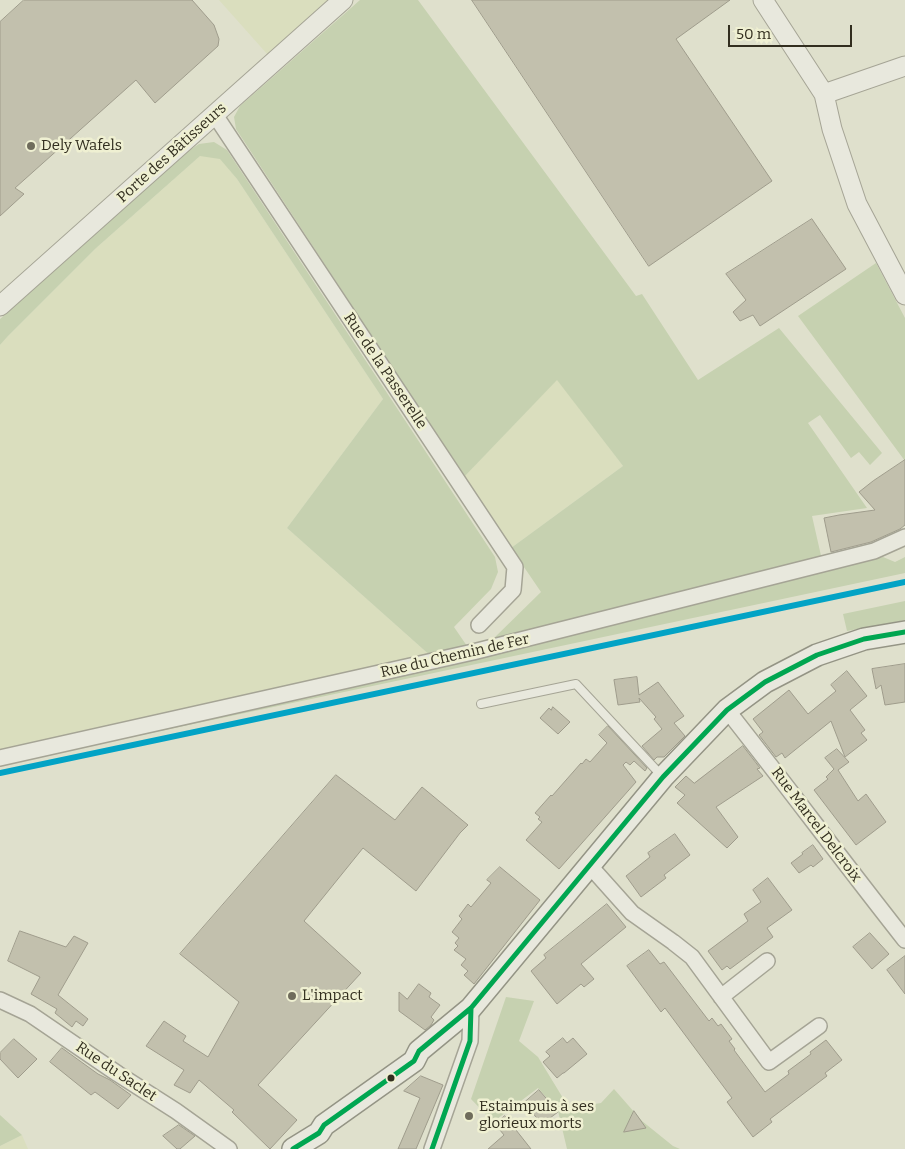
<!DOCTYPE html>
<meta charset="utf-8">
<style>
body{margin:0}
#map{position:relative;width:905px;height:1149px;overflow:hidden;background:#dfe0cc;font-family:Bitter,serif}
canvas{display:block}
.scale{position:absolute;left:728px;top:25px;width:124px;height:22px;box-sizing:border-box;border:2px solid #322e1f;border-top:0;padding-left:6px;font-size:15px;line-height:18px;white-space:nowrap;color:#322e1f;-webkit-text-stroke:4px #eff0d2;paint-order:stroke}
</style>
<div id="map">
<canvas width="905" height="1149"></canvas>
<div class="scale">50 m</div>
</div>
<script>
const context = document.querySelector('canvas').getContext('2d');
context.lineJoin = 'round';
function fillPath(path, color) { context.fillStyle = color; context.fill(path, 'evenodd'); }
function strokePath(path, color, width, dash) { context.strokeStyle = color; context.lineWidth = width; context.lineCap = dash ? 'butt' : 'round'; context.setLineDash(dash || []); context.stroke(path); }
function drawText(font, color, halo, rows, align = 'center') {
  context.font = font + ' Bitter,serif'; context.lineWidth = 5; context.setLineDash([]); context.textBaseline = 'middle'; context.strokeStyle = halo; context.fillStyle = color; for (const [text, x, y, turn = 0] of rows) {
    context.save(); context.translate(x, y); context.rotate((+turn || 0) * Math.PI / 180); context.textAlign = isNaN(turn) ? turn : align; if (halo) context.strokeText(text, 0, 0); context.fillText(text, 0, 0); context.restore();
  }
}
const farmland = new Path2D(`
 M219 0H329L268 55Z
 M201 155 220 158 237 179 383 399 287 528 433 658 0 752V345L8 336 95 249Z
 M557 379 623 466 511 548 465 476Z
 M22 1135 28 1149H0V1146Z`);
const green = new Path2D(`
 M360 0H418L636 296 642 294 698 380 779 328 882 453 870 465 859 452 851 458 820 415 808 423 867 508 812 516 822 560 433 658 287 528 383 399 237 179 220 159 200 156 95 249 8 336 0 345V319L182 155 199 144 214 142 227 150 495 557 498 572 491 589 454 627 467 646 492 640 541 592 511 548 623 466 557 380 465 476 402 382 236 129 234 117 240 106Z
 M876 263 905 318V461L798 316Z
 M883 557 895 562 905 557V573L0 765 824 570Z
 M905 601V620L847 631 843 614Z
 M506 997 534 1001 519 1041 538 1057 569 1108 601 1103 614 1089 642 1121 673 1146 680 1149H567L558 1111 538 1088 493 1122 471 1099Z
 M0 1115 22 1135 0 1146Z`);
const building = new Path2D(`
 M24 0H192L214 25 219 39 218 46 155 103 136 80 15 188 24 194 0 216V22Z
 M472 0H730L676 39 772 181 649 266Z
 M812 219 846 269 760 326 753 315 740 321 733 312 746 300 726 274Z
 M905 460V525L900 529 871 542 831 552 824 518 839 515 875 510 859 492 873 481Z
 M905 664V702L885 705 881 685 876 689 872 669Z
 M847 671 867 696 850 710 865 730 861 733 867 740 845 757 831 721 785 758 782 753 776 757 759 735 763 732 753 719 789 690 808 714 836 691 831 685Z
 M637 677 639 695 658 682 684 716 674 723 685 736 664 757H657L654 760 642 746 662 729 654 719 656 717 639 698 640 702 618 705 614 680Z
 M553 707 570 722 558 734 540 718 549 708 551 710Z
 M608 726 647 768 645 771 634 761 630 765 626 762 623 765 636 782 559 869 526 840 542 822 538 819 540 817 535 813 551 795 552 796 581 763 582 764 586 759 590 762 607 743 599 735Z
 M743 746 760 768 757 769 763 776 716 807 738 837 727 848 677 803 685 795 675 787 686 776 694 783Z
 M837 749 849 762 838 770 858 801 866 794 886 822 856 845 814 790 828 779 826 777 834 769 825 758Z
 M336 775 395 820 422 787 468 825 460 833 416 891 363 848 304 921 361 973 258 1085 297 1120 270 1149 232 1112 234 1110 199 1080 190 1093 174 1085 184 1070 146 1046 164 1021 186 1036 183 1041 208 1057 239 1002 180 954Z
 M675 834 690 855 664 875 666 878 641 897 626 876 650 857 648 853Z
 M813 845 823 859 813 867 811 865 799 873 791 863 803 854 802 853Z
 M500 867 540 900 474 984 464 975 468 971 461 965 466 959 454 950 458 946 455 943 459 938 452 932 462 919 459 916 468 904 471 907 491 883 487 880Z
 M768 878 792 910 767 928 773 937 730 969 727 966 722 970 708 951 748 921 744 914 761 902 753 890Z
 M607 904 626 927 581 964 594 979 584 987 581 984 557 1004 531 971 546 958 544 955Z
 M20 931 66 947 74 936 88 943 58 995 88 1019 83 1026 76 1021 72 1027 55 1013 57 1009 31 994 40 977 8 961Z
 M870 933 889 954 872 969 853 947Z
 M649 950 660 964 664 962 709 1021 712 1018 718 1026 721 1024 732 1039 729 1041 735 1049 734 1050 765 1092 789 1074 788 1071 811 1054 810 1052 826 1040 842 1060 825 1073 827 1076 770 1119 772 1122 753 1137 727 1102 732 1098 665 1008 661 1012 627 966Z
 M905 956V994L887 970Z
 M419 984 431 993 429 997 440 1005 431 1017 434 1020 431 1025 425 1030 399 1011V992L407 999Z
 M563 1038 567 1043 573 1038 587 1054 564 1073H563L557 1078 543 1062 550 1056 546 1052Z
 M14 1039 37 1059 18 1078 0 1059V1053Z
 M62 1048 98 1074 110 1080 131 1095 118 1109 95 1092 91 1095 50 1062Z
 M421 1076 443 1085 416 1149H398L420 1098 404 1091Z
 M539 1090 558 1112 542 1124 524 1103Z
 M634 1111 646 1128 624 1132Z
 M505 1116 531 1149H488L504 1135 495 1124Z
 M179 1125 195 1136 180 1149H177L163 1136Z`);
const service = new Path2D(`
 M481 704 576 684 661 775`);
const minor = new Path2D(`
 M215 115 515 567 513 590 479 625
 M727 710C787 786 845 864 905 940
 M0 758 473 652 874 551 905 537
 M590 866 632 913 673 942 692 957 769 1062 819 1026
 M721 997 767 961
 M0 1000 30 1014 118 1074 176 1111 229 1149
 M432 1149 470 1041 471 1008`);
const tertiary = new Path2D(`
 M763 0 824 94 832 129 857 204 905 295
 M824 94 905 66
 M0 306 343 0`);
const secondary = new Path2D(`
 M293 1149 319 1133 324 1125 414 1061 419 1051 471 1008 663 777 727 710 765 682 817 655 864 639 905 632`);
const bus1 = new Path2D(`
 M293 1149 319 1133 324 1125 414 1061 419 1051 471 1008 663 777 727 710 765 682 817 655 864 639 905 632
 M432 1149 470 1041 471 1008`);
const rail1 = new Path2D(`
 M0 773 905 582`);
const markers = [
 [31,146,5,"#6f6c5c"],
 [292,996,5,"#6f6c5c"],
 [391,1078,4.5,"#322e1f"],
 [469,1116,5,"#6f6c5c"]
];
const poiNames = [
 ["Dely Wafels",41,146],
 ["L'impact",302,996],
 ["Estaimpuis à ses",479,1107],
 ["glorieux morts",479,1124]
];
const streetNames = [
 ["Porte des Bâtisseurs",172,153,-42],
 ["Rue de la Passerelle",385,371,56],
 ["Rue du Chemin de Fer",455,656,-13],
 ["Rue Marcel Delcroix",816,825,53],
 ["Rue du Saclet",116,1072,34]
];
fillPath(farmland, '#dadebe');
fillPath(green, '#c6d1b0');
fillPath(building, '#c2c0ad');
strokePath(building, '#9f9c8c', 1);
strokePath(service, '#a5a495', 10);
strokePath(minor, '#a5a495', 18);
strokePath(tertiary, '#a5a495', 21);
strokePath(secondary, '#949485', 24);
strokePath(service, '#e8e8dd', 8);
strokePath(minor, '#e8e8dd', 15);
strokePath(tertiary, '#e8e8dd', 19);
strokePath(secondary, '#e8e8dd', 21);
strokePath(bus1, '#00a651', 5);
strokePath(rail1, '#02a3c5', 6);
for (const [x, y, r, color] of markers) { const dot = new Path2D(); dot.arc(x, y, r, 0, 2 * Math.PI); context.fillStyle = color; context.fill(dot); strokePath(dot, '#eff0d2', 2); }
drawText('15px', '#322e1f', '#eff0d2', poiNames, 'left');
drawText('15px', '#322e1f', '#eff0d2', streetNames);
</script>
